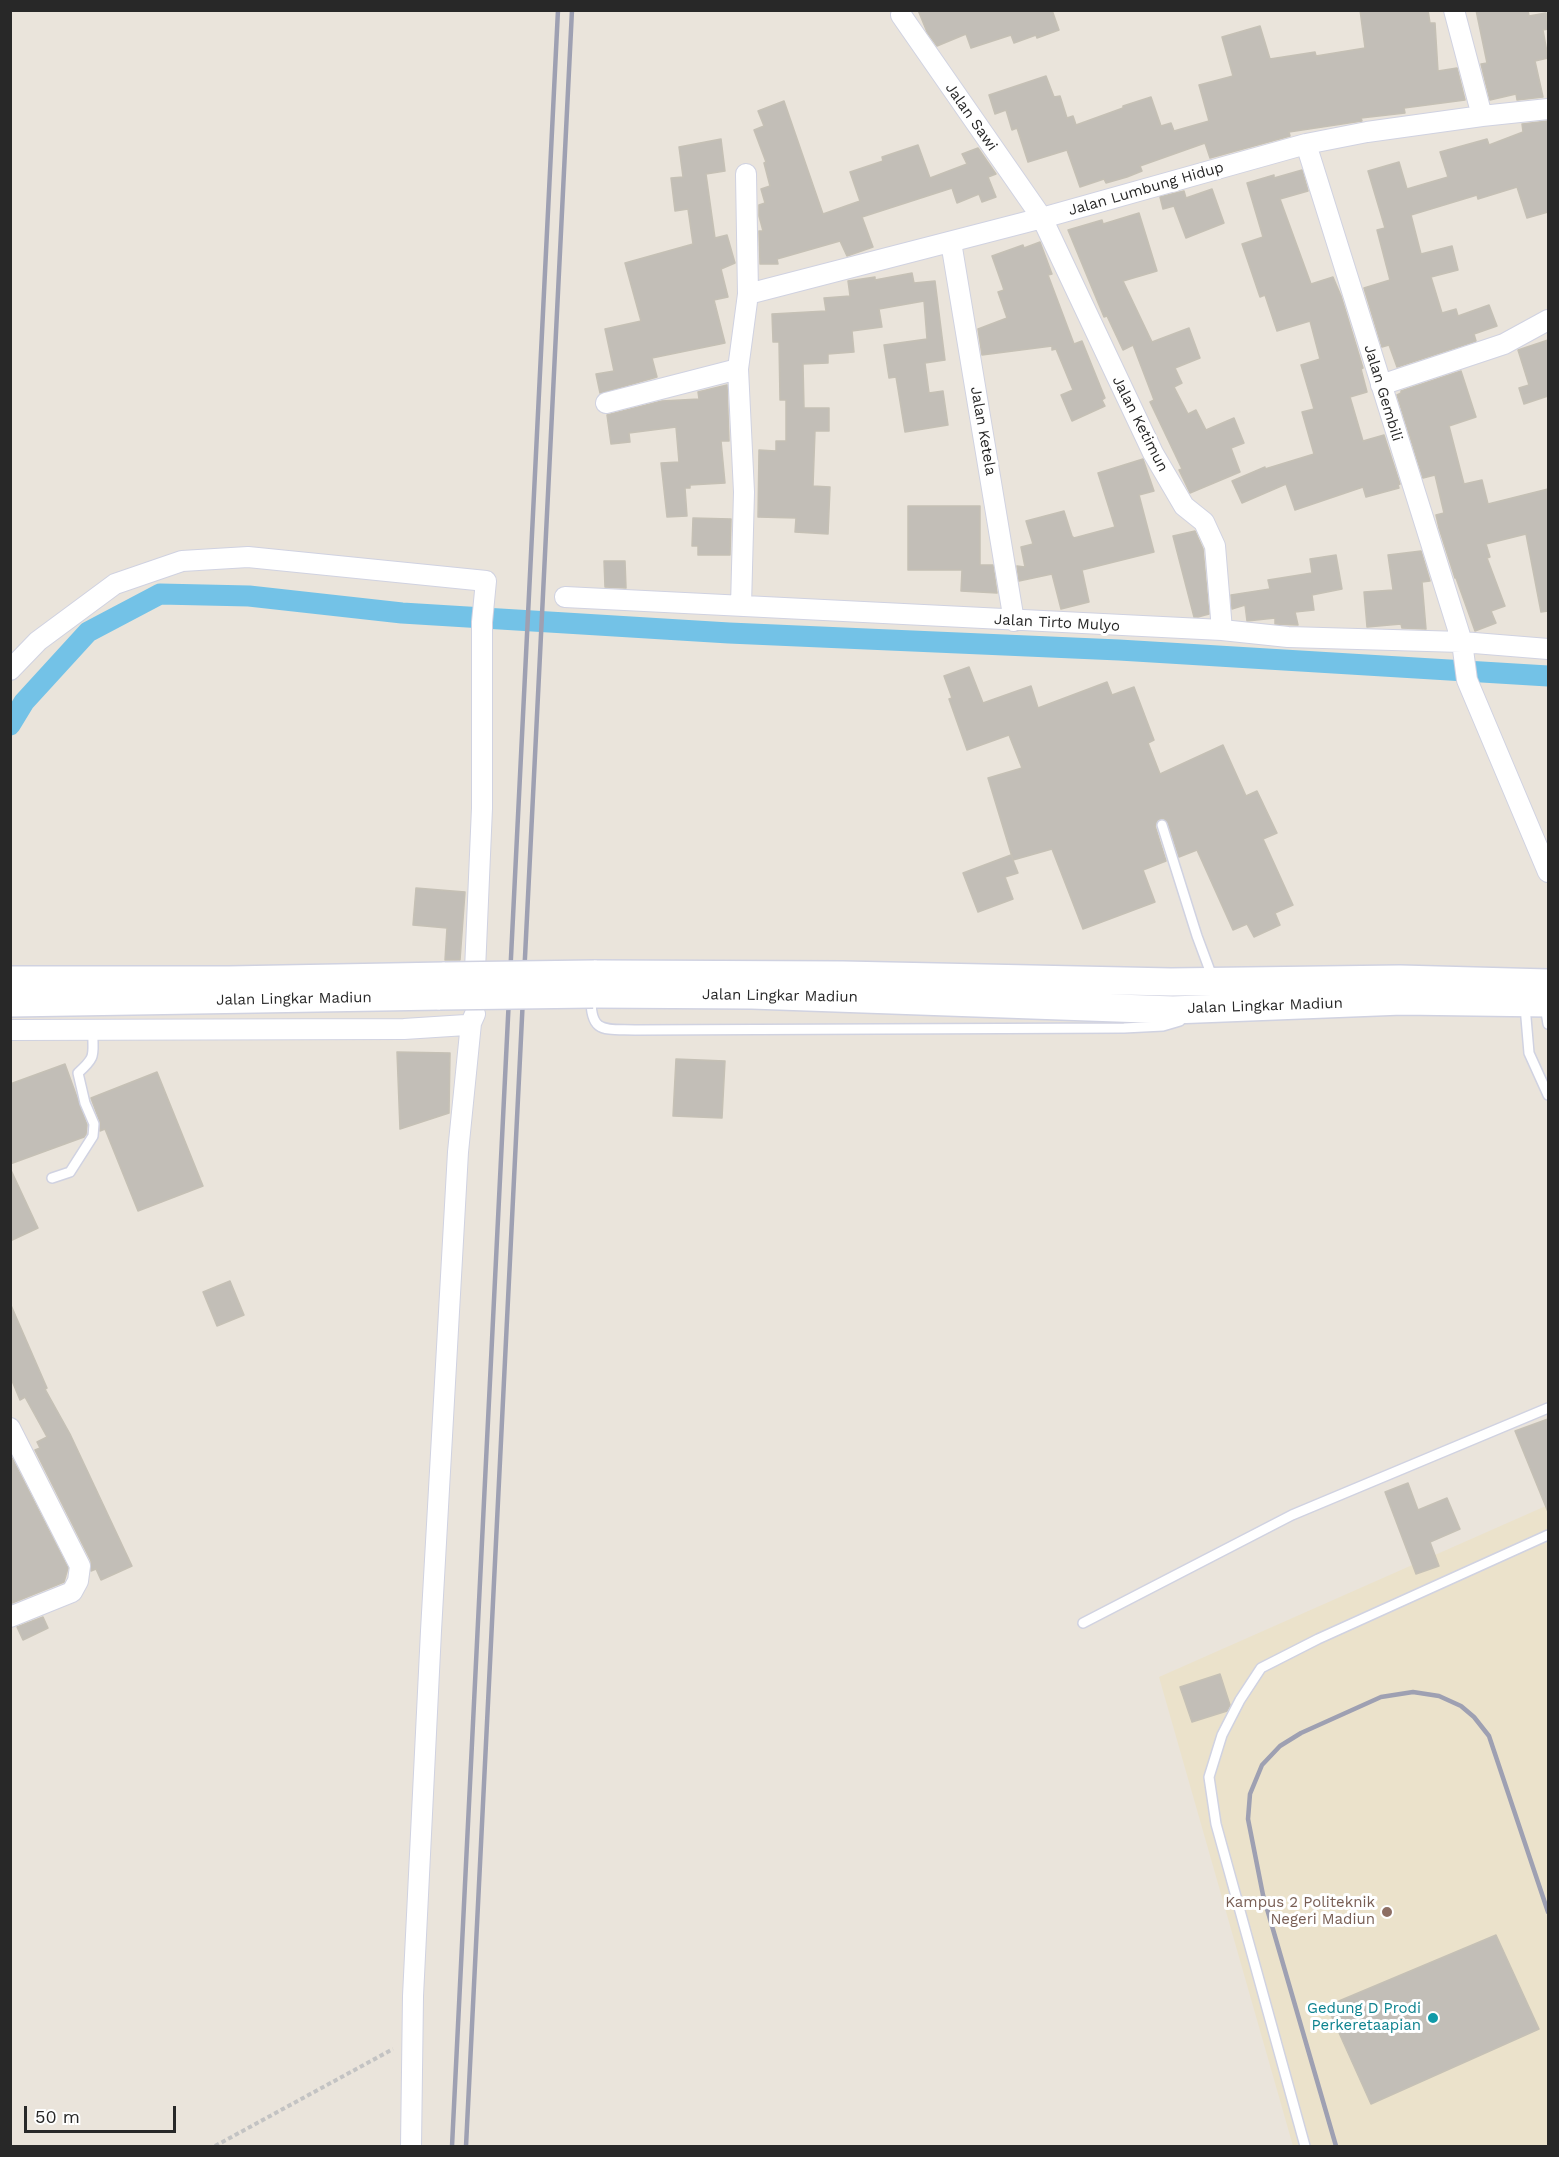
<!DOCTYPE html>
<style>
body{margin:0}
#map{position:relative;width:1559px;height:2157px;overflow:hidden;background:#eae4db;font-family:"Work Sans",sans-serif}
canvas{display:block}
.frame{position:absolute;inset:0;border:12px solid #282828;pointer-events:none}
.scale{position:absolute;left:24px;top:2106px;width:152px;height:27px;box-sizing:border-box;border:3px solid #282828;border-top:0;padding-left:8px;font-size:18px;line-height:21px;white-space:nowrap;color:#282828;-webkit-text-stroke:4px #fff;paint-order:stroke}
</style>
<div id="map">
<canvas width="1559" height="2157"></canvas>
<div class="frame"></div>
<div class="scale">50 m</div>
</div>
<script>
const context = document.querySelector('canvas').getContext('2d');
context.lineJoin = 'round';
function fillPath(path, color) { context.fillStyle = color; context.fill(path, 'evenodd'); }
function strokePath(path, color, width, dash) { context.strokeStyle = color; context.lineWidth = width; context.lineCap = dash ? 'butt' : 'round'; context.setLineDash(dash || []); context.stroke(path); }
function drawText(font, color, halo, rows, align = 'center') {
  context.font = font + ' "Work Sans",sans-serif'; context.lineWidth = 6; context.setLineDash([]); context.textBaseline = 'middle'; context.strokeStyle = halo; context.fillStyle = color; for (const [text, x, y, turn = 0] of rows) {
    context.save(); context.translate(x, y); context.rotate((+turn || 0) * Math.PI / 180); context.textAlign = isNaN(turn) ? turn : align; if (halo) context.strokeText(text, 0, 0); context.fillText(text, 0, 0); context.restore();
  }
}
const education = new Path2D(`
 M1548 1505V2146H1293L1159 1677Z`);
const canal = new Path2D(`
 M10 725 24 702 88 632 160 594 249 596 402 613 729 633 1119 650 1548 676`);
const building = new Path2D(`
 M918 10H1052L1059 30 1037 38 1036 35 1014 43 1011 35 971 48 966 34 937 46 927 32Z
 M1360 10H1428L1430 23H1435L1438 71 1457 68 1465 100 1404 108 1405 113 1361 118 1362 121 1289 132 1290 136 1210 158 1205 143 1140 166 1142 171 1127 177 1106 183 1104 179 1080 187 1067 150 1028 162 1017 128 1012 130 1006 110 995 114 989 95 1046 76 1054 97 1060 96 1067 118 1073 116 1076 125 1123 108V106L1151 97 1161 126 1171 123 1174 131 1209 121 1199 85 1233 76 1222 37 1260 26 1270 59 1315 52 1316 56 1365 48Z
 M1476 10H1528L1529 16 1546 13 1548 29 1543 30 1548 58 1535 61 1543 97 1517 100 1516 94 1490 100 1481 64 1487 63Z
 M784 101 823 214 860 201 850 172 883 161 882 157 918 145 930 178 967 164 962 154 978 148 996 174 988 177 996 197 982 202 979 194 957 203 952 188 862 217 873 247 847 256 840 241 777 259 778 264H760L759 231H763L759 216V205L765 203 761 189 770 186 764 163 766 162 754 130 764 126 758 111Z
 M1548 121V212L1527 218 1517 187 1478 199 1477 195 1411 215 1421 254 1452 246 1458 270 1431 277 1442 313 1456 309 1458 316 1489 305 1497 326 1474 334 1476 341 1397 367 1389 345 1382 347 1364 288 1390 280 1377 230 1385 228 1368 171 1399 162 1407 189 1448 177 1440 152 1487 139 1489 145 1523 132 1522 124Z
 M721 139 725 171 706 174 715 238 727 235 735 263 721 269 728 297 714 300 725 343 652 358 657 377 600 393 596 374 614 371 605 329 641 321 625 263 693 244 688 209 675 211 671 178 683 177 679 147Z
 M1302 170 1308 191 1280 199 1311 284 1333 277 1341 296 1363 368 1361 369 1367 392 1350 397 1363 441 1384 435 1400 484 1398 485 1399 488 1366 497 1363 487 1295 510 1286 484 1242 503 1232 481 1265 467V469L1314 454 1302 412 1314 409 1301 365 1320 359 1310 321 1277 331 1265 295 1260 297 1242 244 1263 237 1247 183 1274 175V178Z
 M1212 189 1224 223 1186 238 1174 206 1163 209 1160 197 1184 191 1186 198Z
 M1139 213 1157 271 1123 281 1152 342 1189 328 1200 358 1175 368 1182 383 1174 387 1188 414 1196 410 1206 430 1234 418 1244 443 1231 448 1240 472 1190 493 1179 470 1182 469 1150 402 1154 400 1133 345 1123 350 1107 316 1104 317 1068 230 1102 220 1103 224Z
 M1040 242 1052 274 1048 275 1074 344 1082 341 1105 398 1102 400 1105 406 1072 421 1061 395 1073 390 1056 349 1052 350V346L982 355 978 329 1007 318 998 292 1004 290 992 256 1023 245 1024 248Z
 M912 273 914 283 935 281 945 360 925 363 929 393 943 391 948 425 905 432 896 377 889 378 884 345 927 339 924 301 879 309 882 327 852 331 854 352 828 354V363L803 364 804 408H829V431H815L813 486 830 487 828 534 795 532 796 518 758 517 759 450 776 451V441H786V400H780L779 342H773L772 314 826 311 824 298 850 296 848 281 875 277V280Z
 M1548 340V396L1524 404 1519 388 1529 385 1518 350Z
 M1461 371 1476 417 1449 426 1464 484 1482 480 1488 504 1548 489V611L1541 612 1526 534 1486 544 1490 557 1487 558 1505 606 1491 611 1496 623 1475 631 1456 578H1455L1439 528 1436 515 1444 513 1435 475 1423 478 1397 395 1401 393V391Z
 M727 385 729 441H721L725 483 690 485V488H685L687 516 667 517 661 463 679 462 676 427 629 433 630 442 611 444 607 415 662 401 699 399 698 392Z
 M1143 459 1154 491 1139 495 1154 552 1082 570 1089 602 1061 609 1052 574 1019 581 1017 566 1025 567 1021 547 1033 544 1026 521 1064 511 1072 536 1074 538 1115 527 1098 473Z
 M908 506H980V565H993L997 593 961 591 962 570H908Z
 M693 518 731 519 730 555H698V546H692Z
 M1195 531 1203 549 1209 614 1198 617H1194L1173 536Z
 M1421 551 1430 581 1422 582 1426 629 1402 628 1401 624 1367 627 1364 592 1393 590 1388 555Z
 M1336 555 1342 589 1312 595 1314 610 1295 612 1298 625 1275 624V618L1247 621 1245 605 1232 609 1231 595 1270 589 1268 580 1312 573 1310 559Z
 M604 561H625L626 588 605 587Z
 M969 667 983 703 1031 686 1038 708 1107 682 1112 695 1134 687 1154 740 1148 743 1160 774 1223 745 1246 796 1257 791 1277 833 1263 839 1293 905 1275 913 1280 925 1254 937 1247 924 1233 930 1197 850 1179 857 1168 823 1163 818 1157 821 1155 826 1166 861 1143 870 1155 902 1083 929 1052 849 1013 860 988 778 1022 768 1009 735 967 750 949 699 952 698 944 676Z
 M1011 855 1018 873 1005 877 1013 899 978 912 963 873Z
 M416 888 465 892 460 960H445L447 928 413 925Z
 M397 1052 450 1053 449 1113 400 1129Z
 M676 1059 725 1061 722 1118 673 1116Z
 M65 1064 87 1125 86 1134 84 1137 10 1164V1084Z
 M157 1072 203 1186 138 1211 105 1129 100 1131V1122L91 1098Z
 M10 1168 38 1228 10 1241Z
 M230 1281 244 1315 217 1326 203 1292Z
 M10 1303 47 1388 45 1389 70 1434 132 1566 101 1580 96 1569 91 1571V1561L35 1450 40 1448 37 1442 47 1437 25 1397 20 1400 10 1376Z
 M1548 1419V1512L1515 1431Z
 M12 1458 68 1568 64 1582 12 1603Z
 M1408 1483 1418 1510 1447 1498 1460 1529 1430 1542 1439 1566 1416 1574 1385 1492Z
 M43 1617 48 1628 23 1640 17 1627Z
 M1220 1674 1230 1705 1227 1711 1192 1722 1180 1687Z
 M1496 1935 1539 2029 1371 2104 1327 2006Z`);
const path = new Path2D(`
 M215 2146 393 2049`);
const service = new Path2D(`
 M1162 825 1197 936 1213 979
 M591 996C590 1034 604 1029 635 1030L1124 1028 1163 1026 1180 1021
 M1525 1006 1529 1053 1548 1095
 M1545 1006 1548 1024
 M52 1178 70 1172 93 1136 94 1124 85 1103 78 1073C98 1055 92 1055 93 1030
 M1083 1623 1292 1515 1548 1408
 M1305 2146 1216 1824 1209 1777 1222 1735 1240 1700 1261 1668 1318 1639 1548 1535`);
const minor = new Path2D(`
 M1454 10 1482 116
 M901 15 1042 218 1153 453 1184 506 1204 522 1215 546 1222 630
 M1306 144 1462 642 1467 680 1548 872
 M951 242 1014 621
 M748 294 1042 218 1306 144 1367 132 1482 116 1548 109
 M1381 385 1504 344 1548 320
 M606 403 738 369
 M565 597 1222 630 1288 637 1462 642 1548 649
 M741 606 744 492 738 369 748 294 746 174
 M10 670 38 641 115 584 182 561 248 557 486 581 482 622V808L475 970
 M10 1030 404 1029 466 1025 471 1023 475 1014
 M10 1428 80 1566 78 1581 72 1592 10 1617
 M411 2146 413 1996 431 1631 458 1152 471 1023`);
const secondary = new Path2D(`
 M594 974 843 975 1171 982 1400 979 1548 983
 M10 980H229L445 976
 M593 994 752 995 1173 1010 1402 1001 1548 1003
 M10 1003 440 996`);
const rail = new Path2D(`
 M452 2146 558 10
 M466 2146 572 10
 M1336 2146 1263 1895 1248 1819 1250 1794 1262 1765 1280 1746 1301 1733 1381 1697 1413 1692 1439 1696 1461 1706 1474 1717 1489 1736 1548 1912`);
const secondaryBridge = new Path2D(`
 M445 976 594 974
 M440 996 593 994`);
const markers = [
 [1387,1912,6,"#8d6e63"],
 [1433,2018,6,"#0f9aa8"]
];
const streetNames = [
 ["Jalan Sawi",971,117,55],
 ["Jalan Lumbung Hidup",1146,189,-16],
 ["Jalan Gembili",1383,393,73],
 ["Jalan Ketimun",1140,424,63],
 ["Jalan Ketela",983,431,80],
 ["Jalan Tirto Mulyo",1057,623,3],
 ["Jalan Lingkar Madiun",780,996,1],
 ["Jalan Lingkar Madiun",294,999,-1],
 ["Jalan Lingkar Madiun",1265,1006,-2]
];
const educationNames = [
 ["Kampus 2 Politeknik",1375,1903],
 ["Negeri Madiun",1375,1920]
];
const cultureNames = [
 ["Gedung D Prodi",1421,2009],
 ["Perkeretaapian",1421,2026]
];
fillPath(education, '#ebe2cb');
strokePath(canal, '#73c2e7', 21);
fillPath(building, '#c2beb7');
strokePath(building, '#c5c0b5', 1.5);
strokePath(service, '#d0d2e1', 12);
strokePath(minor, '#d0d2e1', 22);
strokePath(secondary, '#d0d2e1', 30);
strokePath(path, '#c3c3c3', 4, [4.5, 3]);
strokePath(service, '#fff', 9);
strokePath(minor, '#fff', 20);
strokePath(secondary, '#fff', 27);
strokePath(rail, '#9ea0b2', 4.5);
strokePath(secondaryBridge, '#d0d2e1', 30, []);
strokePath(secondaryBridge, '#fff', 27);
for (const [x, y, r, color] of markers) { const dot = new Path2D(); dot.arc(x, y, r, 0, 2 * Math.PI); context.fillStyle = color; context.fill(dot); strokePath(dot, '#fff', 2); }
drawText('15px', '#282828', '#fff', streetNames);
drawText('15px', '#785e54', '#fff', educationNames, 'right');
drawText('15px', '#0d838f', '#fff', cultureNames, 'right');
</script>
